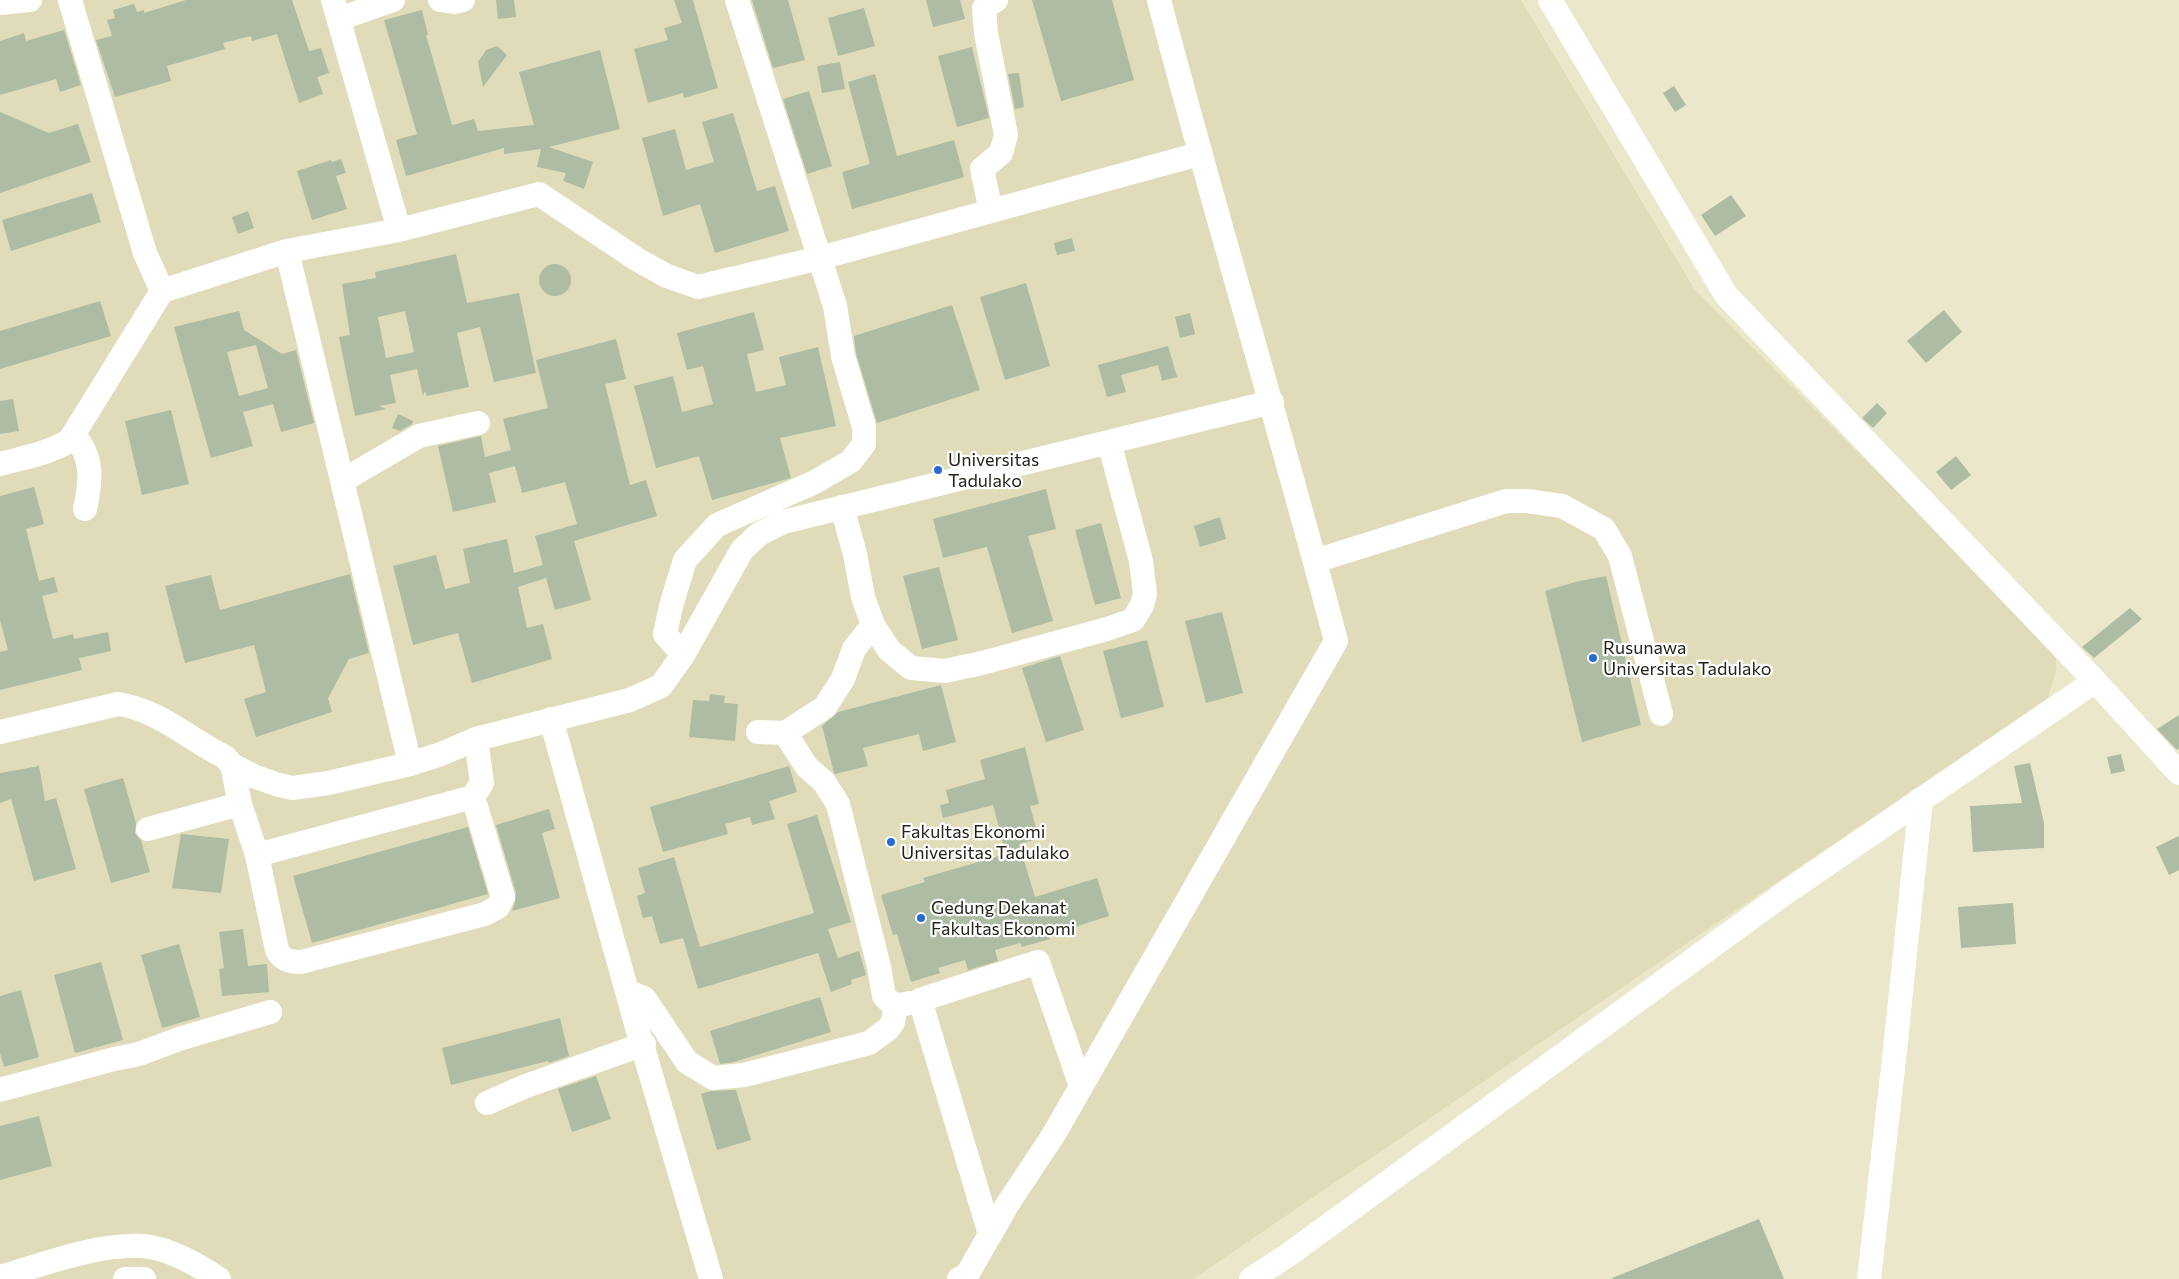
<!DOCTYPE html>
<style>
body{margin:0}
canvas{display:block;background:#ebe7ca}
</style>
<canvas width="2179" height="1279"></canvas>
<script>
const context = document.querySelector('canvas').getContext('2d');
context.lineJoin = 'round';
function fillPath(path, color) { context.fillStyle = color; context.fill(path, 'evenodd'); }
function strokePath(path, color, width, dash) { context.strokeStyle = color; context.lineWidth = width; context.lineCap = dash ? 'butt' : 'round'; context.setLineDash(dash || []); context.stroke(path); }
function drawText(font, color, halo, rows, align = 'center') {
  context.font = font + ' Commissioner,sans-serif'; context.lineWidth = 4.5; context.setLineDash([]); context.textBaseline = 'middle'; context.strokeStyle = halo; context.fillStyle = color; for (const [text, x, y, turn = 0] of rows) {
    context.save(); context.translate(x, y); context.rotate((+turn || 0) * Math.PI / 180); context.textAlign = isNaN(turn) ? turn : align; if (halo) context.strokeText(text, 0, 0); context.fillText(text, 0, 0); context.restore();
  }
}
const built = new Path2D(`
 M0 0H1521L1695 290 2056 649V671L2048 698 1193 1279H0Z`);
const building = new Path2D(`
 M186 0H292L309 51 321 48 329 73 317 77 323 94 299 103 277 34 252 41 251 36 223 43 225 49 167 66 171 81 115 97 96 40 112 36 107 20 115 18 113 10 134 4 137 12 144 10V13Z
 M496 0H514L516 17 498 19Z
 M674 0H693L718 88 684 98 683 93 648 103 634 49 668 40 664 28 682 23Z
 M752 0H788L805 60 773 68Z
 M926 0H960L965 19 933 27Z
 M1032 0H1112L1134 80 1061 101Z
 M864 8 875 46 838 56 828 18Z
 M422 10 428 35H426L452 125 474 119 478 131 534 125 519 72 600 50 620 129 549 147 593 162 584 189 563 181 566 173 537 167 541 149 504 154V148L406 176 396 140 417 134 384 20Z
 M64 30 81 85 60 92 56 79 0 95V41L24 33 26 41Z
 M497 46 507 55 483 87 478 62 486 50Z
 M972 47 989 118 957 127 938 56Z
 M840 62 845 89 822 93 817 66Z
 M1019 73 1024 107 1015 109 1008 74Z
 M875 74 897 156 954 140 964 177 852 209 842 172 870 164 848 82Z
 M1674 86 1686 105 1675 112 1663 93Z
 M809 91 832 166 807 174 783 99Z
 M0 112 49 133 78 124 91 162 0 193Z
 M733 113 757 191 775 186 789 231 715 253 700 204 663 216 642 138 675 129 686 170 714 162 702 122Z
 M341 159 346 173 336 176 347 209 312 220 297 171 331 160 332 162Z
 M92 193 101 222 11 251 2 220Z
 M1731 195 1746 216 1715 236 1701 215Z
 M248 211 254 228 238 234 232 217Z
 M1072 238 1075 251 1057 255 1054 243Z
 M456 254 467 303 519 293 536 373 494 382 480 327 457 333 469 387 427 396 425 391 423 396 417 369 390 375 396 403 379 406 386 409 355 416 339 337 350 335 342 284 376 278 375 272ZM405 311 414 352 386 358 378 317Z
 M539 280a16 16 0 1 1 32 0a16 16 0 1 1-32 0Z
 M1026 283 1050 366 1005 380 980 297Z
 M100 301 111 336 0 369V331Z
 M952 305 980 390 877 423 856 353 854 336Z
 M1944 310 1962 332 1926 363 1907 341Z
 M239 311 244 330 282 354 296 350 314 423 281 432 273 404 243 412 253 446 211 458 174 327ZM256 345 268 388 239 396 227 352Z
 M754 312 764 350 747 354 756 392 786 385 779 357 818 347 836 426 780 438 791 478 712 500 699 456 656 468 634 386 673 376 682 412 713 404 703 366 687 370 677 333Z
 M1190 313 1195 334 1180 338 1175 317Z
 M616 339 626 379 605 384 630 485 646 480 657 516 574 541 591 600 555 610 546 578 518 587 527 628 543 624 552 659 472 683 458 633 413 645 393 566 436 555 445 589 470 583 463 549 507 539 514 573 543 565 535 536 577 524 565 482 522 493 515 466 489 473 496 502 453 512 438 446 481 436 485 457 511 450 503 419 548 408 536 360Z
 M1168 346 1177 377 1162 381 1158 365 1121 375 1126 392 1107 397 1098 365Z
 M13 399 19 431 0 434V401Z
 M1877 403 1887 413 1873 428 1862 418Z
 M171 410 189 484 142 495 125 421Z
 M398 414 413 421 412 424 400 431 392 428Z
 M1956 456 1971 475 1951 490 1936 472Z
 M34 487 44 524 26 529 39 581 54 577 58 592 42 596 53 639 73 634 74 639 108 632 111 651 79 658 82 670 0 690V652L8 650 0 620V496Z
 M1046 489 1056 529 1028 536 1053 621 1012 633 987 547 943 558 933 519Z
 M1220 517 1226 539 1200 547 1194 526Z
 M1101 523 1121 598 1095 605 1075 530Z
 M939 567 958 640 922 649 903 576Z
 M350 574 369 653 349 659 328 698 332 712 256 737 244 699 266 692 254 645 185 663 165 586 211 575 220 610Z
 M1606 576 1641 725 1582 742 1545 591 1575 582Z
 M2130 608 2142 619 2094 658 2082 647Z
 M1222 612 1243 693 1206 703 1185 621Z
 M1147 640 1164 707 1121 718 1103 651Z
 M1060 656 1084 730 1046 742 1022 668Z
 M941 685 956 742 923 751 919 734 863 748 868 766 835 774 834 773 822 726 838 712Z
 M710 694 725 696 724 703 738 704 735 741 689 737 693 700 709 701Z
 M2179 715V748L2177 750 2157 729Z
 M1025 747 1039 804 1030 806 1039 839 1019 844 1035 897 1097 878 1109 916 1049 935 1050 939 1022 947 1020 943 995 950 998 961 968 970 965 960 938 968 940 973 911 982 897 934 893 935 881 895 925 882 923 878 1006 854 993 805 943 818 940 805 949 803 946 790 985 779 980 760Z
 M2121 754 2125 771 2111 774 2107 757Z
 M2030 763 2044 823V848L1973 852 1970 806 2022 803 2014 766Z
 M39 766 45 801 56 798 76 869 34 881 11 799 0 803V773Z
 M789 766 797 792 769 801 775 819 752 825 750 817 725 824 728 834 663 852 650 807Z
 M123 778 136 823 135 833 141 840 150 872 111 883 84 789Z
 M549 809 555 829 542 833 560 898 512 911 515 902 516 893 496 825Z
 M817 815 851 922 828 929 838 958 859 951 866 975 851 980 852 984 831 992 818 953 698 989 683 938 660 944 652 916 643 918 637 896 645 893 638 868 674 857 700 947 814 913 787 824Z
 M468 827 488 894 312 943 293 876Z
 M181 834 229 839 221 893 172 888Z
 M2179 836V870L2169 875 2156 847Z
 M2013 903 2016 944 1961 948 1958 907Z
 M243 929 248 966 267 964 269 992 222 996 219 969 224 968 219 932Z
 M179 944 200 1017 162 1028 141 955Z
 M101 962 123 1040 75 1053 54 975Z
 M21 990 39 1057 4 1067 0 1053V996Z
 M820 997 831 1032 734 1062 720 1064 710 1031Z
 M560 1018 569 1056 549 1063 548 1061 451 1085 442 1048Z
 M596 1076 611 1119 572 1132 558 1089Z
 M736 1090 751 1140 717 1150 701 1094 711 1091Z
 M39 1116 52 1166 0 1180V1126Z
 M1759 1219 1784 1279H1613L1612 1278Z`);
const minor = new Path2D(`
 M70 0 145 253 162 291
 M333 0 399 230
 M440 0 456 2 463 0
 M1550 0 1726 295 2095 681 2179 773
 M0 3 30 0
 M339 19 393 0
 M991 211 982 169 1001 153 1006 135 986 33 984 8 996 0
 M287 251 410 764
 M73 435C94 456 91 482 85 509
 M0 464C22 458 51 453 70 440L162 291 287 251 399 230 539 194 638 260 667 276 698 287 820 258 1199 154
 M342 481 419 436 478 423
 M842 507 855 554 863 597 873 625 889 650 911 668 945 671 982 663 1107 629 1133 620 1142 605 1145 594 1141 561 1109 442
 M1315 561 1506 501H1527L1562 506 1604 529 1620 556 1661 714
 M683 655 665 634 671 606 685 560 717 525 815 482 851 461 864 444V427L843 356 835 306 737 0
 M551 719 638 1031 711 1279
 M0 732 118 704C159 710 189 739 225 757L232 765 253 776 279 785 293 788 328 783 410 764 441 754 476 739 630 700 661 686 683 655 742 550 759 534 783 522 1272 402
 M758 732 785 733 825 707 843 679 854 649 873 625
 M785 733 807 767 824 782 838 804 879 967 884 996 892 1004 902 1005 909 1003
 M232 765 240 804 257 855 473 797 482 783 476 739
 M148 829 240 804
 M257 855 277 950C282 960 290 962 301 962L485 914 498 907 503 897 473 797
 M628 992 644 998 687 1062 713 1078 744 1075 869 1043 888 1029 893 1022 896 1004
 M0 1090 114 1059 139 1054 179 1039 270 1012
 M487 1103 526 1086 644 1044
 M990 1234 920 1000 1038 962 1081 1086
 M0 1277C44 1264 96 1244 142 1246 166 1247 199 1265 219 1279
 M125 1279H144
 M959 1279 967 1275 1007 1205 1054 1134 1336 641C1280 427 1215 215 1159 0
 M1251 1279 1288 1255 1785 893 2095 681
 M1869 1279 1895 1050 1921 799`);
const markers = [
 [938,470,5,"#2a6ad7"],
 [1593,658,5,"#2a6ad7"],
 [891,842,5,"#2a6ad7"],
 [921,918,5,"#2a6ad7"]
];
const poiNames = [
 ["Universitas",948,460],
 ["Tadulako",948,481],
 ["Rusunawa",1603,648],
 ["Universitas Tadulako",1603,669],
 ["Fakultas Ekonomi",901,832],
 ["Universitas Tadulako",901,853],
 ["Gedung Dekanat",931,908],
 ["Fakultas Ekonomi",931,929]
];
fillPath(built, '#e0dcb9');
fillPath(building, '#adbca3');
strokePath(minor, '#fff', 24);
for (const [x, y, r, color] of markers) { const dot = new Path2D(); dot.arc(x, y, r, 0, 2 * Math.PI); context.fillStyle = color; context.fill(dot); strokePath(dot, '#fff', 2); }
drawText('18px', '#242318', '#fff', poiNames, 'left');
</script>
